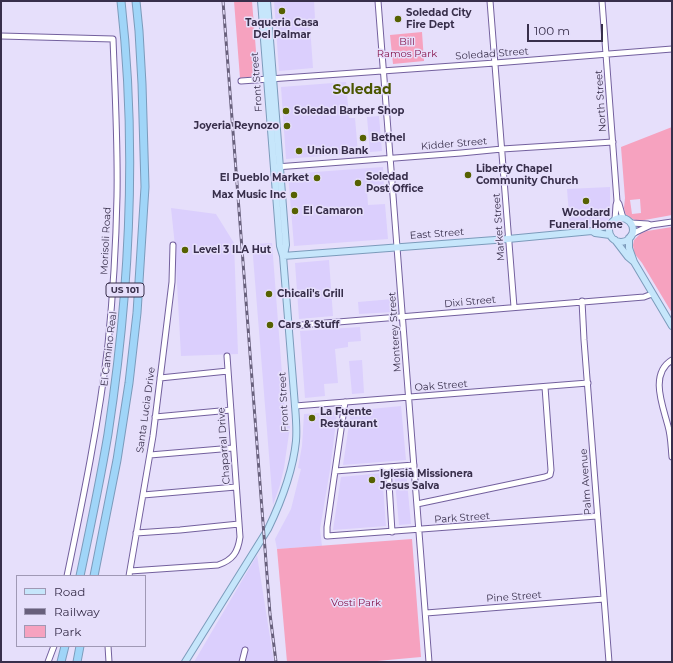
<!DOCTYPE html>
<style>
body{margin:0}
#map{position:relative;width:673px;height:663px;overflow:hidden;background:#e6dffb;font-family:Montserrat,sans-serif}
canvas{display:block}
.frame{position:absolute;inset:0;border:2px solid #382f4b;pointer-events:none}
.legend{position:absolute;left:16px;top:575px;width:130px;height:72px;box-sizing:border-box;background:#e6dffb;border:1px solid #a099b5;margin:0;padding:5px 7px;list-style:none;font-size:12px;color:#382f4b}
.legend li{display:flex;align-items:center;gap:8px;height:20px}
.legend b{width:20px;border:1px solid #a099b5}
.scale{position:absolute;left:527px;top:24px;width:76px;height:18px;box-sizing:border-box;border:2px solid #382f4b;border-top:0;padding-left:5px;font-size:12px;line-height:14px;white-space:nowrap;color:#382f4b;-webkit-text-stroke:3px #e6dffb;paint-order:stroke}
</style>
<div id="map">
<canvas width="673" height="663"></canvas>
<div class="frame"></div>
<ul class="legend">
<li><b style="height:5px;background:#c6e6fb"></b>Road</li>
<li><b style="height:5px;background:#68607c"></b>Railway</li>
<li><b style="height:11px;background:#f6a2bf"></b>Park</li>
</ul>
<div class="scale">100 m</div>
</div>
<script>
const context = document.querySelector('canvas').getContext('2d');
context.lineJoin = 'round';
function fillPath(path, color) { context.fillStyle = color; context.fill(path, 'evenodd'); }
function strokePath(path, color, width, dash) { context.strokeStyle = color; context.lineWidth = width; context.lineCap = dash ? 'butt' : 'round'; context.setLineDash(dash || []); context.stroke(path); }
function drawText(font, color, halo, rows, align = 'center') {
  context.font = font + ' Montserrat,sans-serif'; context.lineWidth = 3; context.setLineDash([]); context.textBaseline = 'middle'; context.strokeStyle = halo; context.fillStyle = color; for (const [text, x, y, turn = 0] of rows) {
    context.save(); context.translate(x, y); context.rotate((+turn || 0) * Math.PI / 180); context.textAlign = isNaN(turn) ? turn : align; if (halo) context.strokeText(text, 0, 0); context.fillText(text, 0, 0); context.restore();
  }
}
const built = new Path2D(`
 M274 1H314L315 18 310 26 313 68 279 71Z
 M346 82 349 118H355L358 153 286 159 281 87Z
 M379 116 382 151 370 152 367 117Z
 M383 167 384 189 367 190 368 205 385 204 388 239 294 246 288 174Z
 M610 187V215L608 220 602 222 570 227 567 189Z
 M171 208 216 214 234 243 238 354 181 356 175 246Z
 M272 243 285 413 288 419 290 427 286 454 284 468 280 485 273 505 252 244Z
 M329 260 333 316 299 319 295 263Z
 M393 299 394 312 359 314 358 302Z
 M360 327 361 341 348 342V347L335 349 338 383 324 384 325 396 305 398 300 331Z
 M362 360 364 393 352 394 349 361Z
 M401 406 406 460 343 465 351 411Z
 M336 412H337V414L330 470 320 529 322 546 277 549 275 539 291 509 301 469 298 468 302 446 304 414Z
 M406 471 411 524 399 525 394 472Z
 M382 473 386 526 333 530 341 477Z
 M257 555 274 662H194Z`);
const green = new Path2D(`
 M234 1H252L258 76 240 78Z
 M422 32 424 61 393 64 390 35Z
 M672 127V215L639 221 630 218 626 215 624 208 625 198 621 147ZM640 199 641 213 632 214 630 200Z
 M672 227V313L642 263 634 253 633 245 634 240 640 234 647 231Z
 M412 539 421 657 366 662H287L277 549Z`);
const minor = new Path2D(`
 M378 1 429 662
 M490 1 514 307
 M602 1 617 201 616 205 615 220
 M1 36 113 39C115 92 118 144 117 196 116 246 113 295 108 344 99 422 83 499 67 576
 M241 81 495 63 672 49
 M276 167 461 153 502 149 613 142
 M617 201 619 204 623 218
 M631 223 648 224 651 225
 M631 235 636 232 651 225 672 222
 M582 301 584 340 609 662
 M289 326 644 297 652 294
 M672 360C649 374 663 406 668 426 671 436 671 447 672 457
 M160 378 228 371
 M345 402 335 471 327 527V536L597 516
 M295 406 588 383
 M155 417 231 410
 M150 455 233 448
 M388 467 392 532
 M335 471 414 465
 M143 495 236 487
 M417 504 545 477 550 475 551 470 545 387
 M136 533 180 530 239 524
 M130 571 218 565C233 560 238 552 240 537L227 356
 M129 576 153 436 172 282 173 245
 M426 613 604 599
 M108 646 109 662
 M48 662 54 646
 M242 662 245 650`);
const major = new Path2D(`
 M267 1 286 245 284 255
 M609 230a12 12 0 1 1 24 0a12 12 0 1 1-24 0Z
 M592 231 595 233 610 235
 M629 238V248L634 262 672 326
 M615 240 628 257 634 262
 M283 256 508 239 592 231 595 229 610 225
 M185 662 268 529C281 502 293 471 296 441 297 429 296 418 295 406L283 256 280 246 261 1`);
const highway = new Path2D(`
 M80 576C90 529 100 482 108 434 130 291 137 145 121 1
 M94 576 117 460 129 383 137 313 145 187 142 84 139 31 136 1
 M61 662 65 646
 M77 662 80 646`);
const rail = new Path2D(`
 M223 1 270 614 276 662`);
const markers = [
 [282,11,4,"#566101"],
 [398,19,4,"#566101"],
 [286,111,4,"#566101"],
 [287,126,4,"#566101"],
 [363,138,4,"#566101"],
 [299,151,4,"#566101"],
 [468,175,4,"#566101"],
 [317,178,4,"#566101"],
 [358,183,4,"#566101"],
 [294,195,4,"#566101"],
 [586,201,4,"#566101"],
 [295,211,4,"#566101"],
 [185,250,4,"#566101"],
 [269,294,4,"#566101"],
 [270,325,4,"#566101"],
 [312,418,4,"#566101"],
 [372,480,4,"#566101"]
];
const shields = [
 [125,290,38]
];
const shieldNames = [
 ["US 101",125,290]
];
const poiNames = [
 ["Soledad City",406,13],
 ["Fire Dept",406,25],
 ["Taqueria Casa",282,23,"center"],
 ["Del Palmar",282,35,"center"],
 ["Soledad Barber Shop",294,111],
 ["Joyeria Reynozo",279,126,"right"],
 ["Bethel",371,138],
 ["Union Bank",307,151],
 ["Liberty Chapel",476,169],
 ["Community Church",476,181],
 ["Soledad",366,177],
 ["Post Office",366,189],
 ["El Pueblo Market",309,178,"right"],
 ["Max Music Inc",286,195,"right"],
 ["El Camaron",303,211],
 ["Woodard",586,213,"center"],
 ["Funeral Home",586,225,"center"],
 ["Level 3 ILA Hut",193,250],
 ["Chicali's Grill",277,294],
 ["Cars & Stuff",278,325],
 ["La Fuente",320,412],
 ["Restaurant",320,424],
 ["Iglesia Missionera",380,474],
 ["Jesus Salva",380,486]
];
const parkNames = [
 ["Bill",407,42],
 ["Ramos Park",407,54],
 ["Vosti Park",356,603]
];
const streetNames = [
 ["Soledad Street",492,54,-4],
 ["Front Street",257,82,-94],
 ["North Street",601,101,-94],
 ["Kidder Street",454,144,-5],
 ["Market Street",499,227,-94],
 ["East Street",437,234,-4],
 ["Morisoli Road",106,241,-87],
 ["Dixi Street",470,302,-5],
 ["Monterey Street",395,332,-94],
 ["El Camino Real",109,349,-83],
 ["Oak Street",441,386,-4],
 ["Front Street",284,402,-93],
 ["Santa Lucia Drive",146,410,-82],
 ["Chaparral Drive",224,446,-94],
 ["Palm Avenue",586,482,-94],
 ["Park Street",462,518,-4],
 ["Pine Street",514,597,-4]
];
const districtNames = [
 ["Soledad",362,90]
];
fillPath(built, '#dbcffd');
fillPath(green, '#f6a2bf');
strokePath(minor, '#73609e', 7);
strokePath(major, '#7c9bbb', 8);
strokePath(highway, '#7c9bbb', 9);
strokePath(minor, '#fff', 5);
strokePath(major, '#c6e6fb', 6);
strokePath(highway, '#a0d5f8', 7);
strokePath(rail, '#68607c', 3);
strokePath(rail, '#e6dffb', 1.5, [4.5]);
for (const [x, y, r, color] of markers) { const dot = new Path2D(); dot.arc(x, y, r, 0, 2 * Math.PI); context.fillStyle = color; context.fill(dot); strokePath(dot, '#e6dffb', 1.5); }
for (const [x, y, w] of shields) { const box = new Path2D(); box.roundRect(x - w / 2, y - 7, w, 14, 3); context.fillStyle = '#e6dffb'; context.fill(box); strokePath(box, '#382f4b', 1); }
drawText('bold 9px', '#382f4b', null, shieldNames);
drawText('bold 10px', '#382f4b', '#e6dffb', poiNames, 'left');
drawText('10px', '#87164d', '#e6dffb', parkNames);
drawText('10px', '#382f4b', '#e6dffb', streetNames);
drawText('bold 14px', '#4b5600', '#e6dffb', districtNames);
</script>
